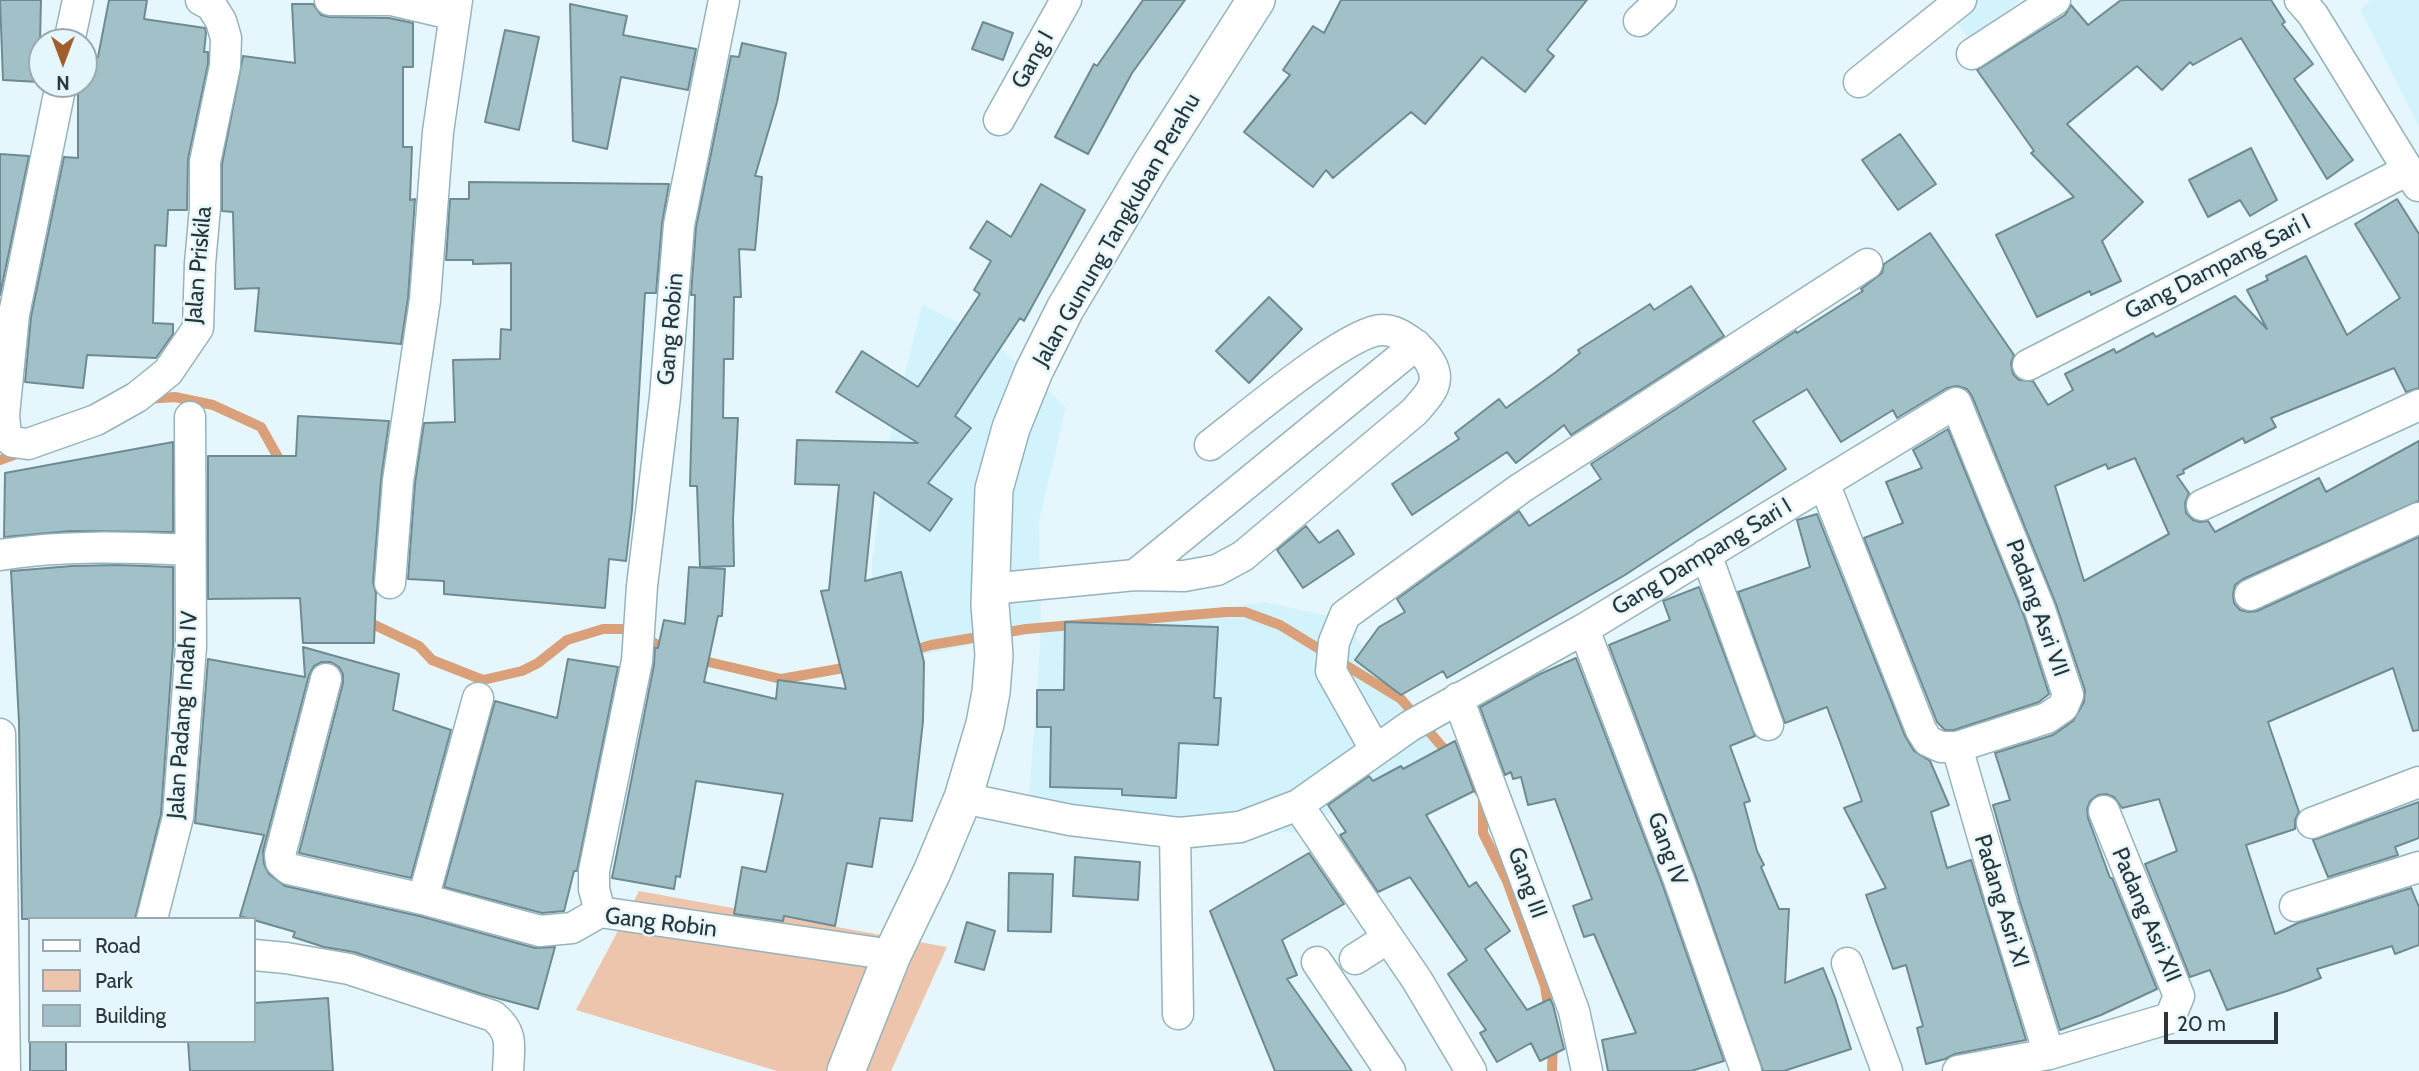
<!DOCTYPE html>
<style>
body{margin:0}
#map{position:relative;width:2419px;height:1071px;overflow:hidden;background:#e5f7fc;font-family:Cabin,sans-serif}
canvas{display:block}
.legend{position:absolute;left:28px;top:917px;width:228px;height:126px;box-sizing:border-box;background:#e5f7fc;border:2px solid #9aa9ae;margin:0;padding:9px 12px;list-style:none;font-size:21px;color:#293538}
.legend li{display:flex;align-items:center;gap:14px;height:35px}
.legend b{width:35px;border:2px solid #9aa9ae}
.north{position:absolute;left:28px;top:28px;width:70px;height:70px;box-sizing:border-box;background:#e5f7fc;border:2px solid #9aa9ae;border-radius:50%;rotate:180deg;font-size:19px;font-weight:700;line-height:28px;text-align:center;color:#293538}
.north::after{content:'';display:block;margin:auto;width:24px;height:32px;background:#a15e2d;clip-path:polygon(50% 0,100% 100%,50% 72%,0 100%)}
.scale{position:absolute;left:2164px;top:1012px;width:114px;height:32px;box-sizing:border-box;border:4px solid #293538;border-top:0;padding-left:9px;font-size:21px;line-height:24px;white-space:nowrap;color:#293538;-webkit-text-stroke:5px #e5f7fc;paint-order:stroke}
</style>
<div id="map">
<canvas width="2419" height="1071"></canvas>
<ul class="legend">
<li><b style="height:9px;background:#fff"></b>Road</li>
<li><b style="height:19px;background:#ecc5ac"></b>Park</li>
<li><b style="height:19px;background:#a2c0c8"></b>Building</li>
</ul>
<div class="north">N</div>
<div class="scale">20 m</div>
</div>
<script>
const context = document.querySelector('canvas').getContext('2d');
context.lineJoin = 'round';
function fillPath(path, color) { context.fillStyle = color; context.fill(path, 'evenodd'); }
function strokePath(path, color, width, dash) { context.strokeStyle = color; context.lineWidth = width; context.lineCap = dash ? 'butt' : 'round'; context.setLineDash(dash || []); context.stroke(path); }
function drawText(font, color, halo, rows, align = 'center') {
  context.font = font + ' Cabin,sans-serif'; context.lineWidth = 5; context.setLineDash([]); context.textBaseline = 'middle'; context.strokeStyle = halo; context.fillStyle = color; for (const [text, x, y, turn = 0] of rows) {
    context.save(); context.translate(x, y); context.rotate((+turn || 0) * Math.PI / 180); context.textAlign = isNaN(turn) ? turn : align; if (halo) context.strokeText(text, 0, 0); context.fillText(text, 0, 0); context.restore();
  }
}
const built = new Path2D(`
 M1944 0H2020L1972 43 1941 3Z
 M2370 0H2419V128L2360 10Z
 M922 305 986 336 1066 407 1039 522 1041 630 1265 602 1338 618 1373 657 1440 749 1343 805 1299 833 1199 827 1029 800 1041 630 869 666 872 560 892 425Z`);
const green = new Path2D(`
 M639 891 947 947 891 1071H777L576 1010Z`);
const stream = new Path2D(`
 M146 399 175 397 213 405 261 427 279 459 281 467
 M0 460 22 452
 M364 620 419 646 432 660 483 680 522 671 538 663 567 640 603 629H622L640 634 670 653
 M907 652 931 645 1026 629 1226 612H1245L1280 625 1401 699 1451 757
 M696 659 781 679 855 666
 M1461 769 1483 796V833L1507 881 1545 986 1549 1013
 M1552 1071 1553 1042`);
const building = new Path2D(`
 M0 0H41L39 82 3 80Z
 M109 0H147L144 19 205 28 206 33 204 52H208V64L188 159 187 210H168L166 246 155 245 153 323 173 324V334L156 358 87 355 83 388 25 382 31 317 64 157 78 158V84H84V58L98 57Z
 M1143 0H1185L1132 73 1088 154 1055 137 1094 64 1097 66Z
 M1341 0H1587L1547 50 1554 56 1525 92 1482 57 1425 124 1411 112 1333 178 1326 170 1313 187 1244 132 1290 75 1283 70 1313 26 1324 33Z
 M2121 0H2271L2285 22 2282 24 2313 64 2294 79 2353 160 2327 179 2241 38 2193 65 2190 62 2162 90 2137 66 2067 124 2143 202 2102 241 2121 281 2091 295 2090 291 2037 317 1996 235 2074 197 2031 153 2034 151 1977 70 2065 15 2071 5 2088 25Z
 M292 4H313L321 15 329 17 389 18 413 23V67H403V147H412L410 200 415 199 408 298 401 344 255 331 259 288 235 289 233 212 222 211V164L243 56 295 63Z
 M570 4 627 16 623 35 696 49 688 90 621 77 607 149 573 141Z
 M983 22 1013 33 1003 60 972 49Z
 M505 30 539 37 519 130 485 122Z
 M742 43 786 53 777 102 755 176 762 177 755 250 739 249 741 297H734L733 359H724L723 418H738L733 519 734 566 700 567 697 486H690L695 295H691L696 227 731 56 739 57Z
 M1900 134 1936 184 1898 210 1862 160Z
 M2251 148 2277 200 2250 216 2240 200 2208 217 2189 180Z
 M0 154 29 156 0 295Z
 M469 182 669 184 662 223 656 293H645L632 510 626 561 609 559 605 608 444 594V581L408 579 415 483 424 423 455 422 453 360 500 359 501 329 511 330V263L473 264V260H446L450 199H469Z
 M1041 184 1085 210 1024 321 1020 318 955 416 971 428 928 483 952 499 930 531 874 492 865 581 901 572 924 662 923 721 912 821 880 818 872 867 847 863 835 926 784 916 783 921 734 914 742 867 766 872 783 794 696 781 680 877 676 876 674 889 612 878 654 665 655 648H658L664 620 685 624 689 567 725 569 722 616H718L704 682 776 699 778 680 846 689 821 591 829 590 839 485 795 484 797 440 918 443 836 392 862 351 918 387 980 294 974 290 991 261 970 248 987 221 1011 237Z
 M2397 199 2419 234V388L2406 392 2394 368 2271 418 2276 427 2245 443 2243 438 2183 470 2184 473 2177 476 2189 493 2185 503 2186 513 2193 520 2200 522 2208 521 2215 532 2319 478 2326 492 2419 441V501L2243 579 2235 585 2233 594 2234 603 2240 610 2249 612 2257 611 2419 537V730L2413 731 2393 668 2268 722 2299 812 2295 820V829L2246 845 2275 934 2298 923 2411 888 2419 907V945L2395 954 2392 946 2317 969 2321 978 2287 991 2227 1010 2210 970 2190 977 2145 864 2177 851 2159 799 2122 808 2114 797 2106 794 2098 795 2090 801 2087 809 2088 818 2110 878H2112L2157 989 2101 1015 2060 1030 2020 902 1993 805 2010 800 1995 753 2053 735 2073 721 2084 702 2085 690 2056 604 1972 396 1967 389 1957 386 1947 388 1897 418 1893 410 1841 442 1807 389 1753 421 1786 469 1625 575 1447 678 1443 671 1401 695 1355 660 1379 627 1405 612 1397 599 1519 511 1529 526 1601 479 1591 464 1796 331 1797 333 1863 291 1861 289 1882 273 1884 264 1930 233 2014 355 2011 363 2013 374 2019 380 2033 381 2048 405 2073 390 2065 374 2114 349 2116 353 2153 333 2156 337 2235 296 2267 329 2247 290 2268 280 2266 276 2306 256 2347 335 2400 298 2355 224ZM2135 458 2169 534 2084 581 2055 486 2106 464 2108 469Z
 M1691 286 1724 336 1571 435 1564 425 1516 463 1507 452 1412 515 1392 484 1459 439 1455 433 1499 399 1506 408 1556 372 1580 353 1578 350 1650 304 1654 310Z
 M1269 297 1302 329 1249 383 1216 351Z
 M298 416 389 421 381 480 373 582 376 593 374 643H303L300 598 208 599V456H296Z
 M1948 429 2024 616 2049 694 2039 702 1954 730H1945L1937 722 1864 538 1903 523 1886 482 1922 468 1913 450Z
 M173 442V532L71 531 4 537 5 473Z
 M1817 514 1905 736 1914 751 1930 761 1949 805 1931 812 1947 868 1971 860 2026 1040 1955 1054 1945 1059 1926 1064 1917 1028 1923 1026 1906 965 1893 969 1866 895 1886 888 1844 808 1862 801 1827 707 1785 723 1738 592 1810 567 1797 520Z
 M1306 526 1319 543 1338 530 1354 554 1303 588 1277 550Z
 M118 565 173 567V646L161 814 135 919H22L19 722 11 571 72 566Z
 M1699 587 1755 736 1730 746 1750 801 1744 803 1757 851 1764 865 1761 867 1779 909H1789L1785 983 1823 968 1835 998 1851 1049 1784 1071H1763L1695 874 1609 645 1670 620 1663 601Z
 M1065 622 1218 627 1214 698H1221L1218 745 1179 743 1176 798 1122 795V789L1050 787 1051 727H1037V690H1064Z
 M303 647 399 674 393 710 451 730 411 878 299 853 343 683V674L339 667 331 662H322L314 666 309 675 263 851 264 864 269 874 285 886 419 916 535 948 555 947 538 1009 482 994 354 952 324 947 293 937 295 932 240 916 264 835 195 823 208 659 305 677Z
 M1576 658 1663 886 1724 1061 1691 1071H1608L1602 1040 1636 1033 1594 934 1584 937 1573 906 1592 899 1555 799 1528 805 1521 777 1513 779 1511 772 1505 775 1480 707 1540 674Z
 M568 659 618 667 577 871H574L564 911 542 913 444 887 495 701 557 718Z
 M1455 741 1474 791 1426 815 1469 887 1476 882 1510 931 1485 949 1527 1010 1550 999 1553 1005 1564 1049 1540 1061 1531 1043 1497 1062 1480 1033 1486 1030 1448 974 1467 960 1410 877 1378 892 1340 835 1346 832 1328 805 1369 776 1373 781 1401 766 1403 769Z
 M2419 802V838L2395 847 2398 855 2328 877 2313 840Z
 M1309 853 1344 904 1282 940 1297 975 1287 979 1352 1071H1275L1210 911Z
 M1075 857 1140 862 1138 900 1073 896Z
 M1009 873 1053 874 1051 932 1008 931Z
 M967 922 995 931 984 970 955 962Z
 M328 998 333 1071H190L188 1041H254V1003Z
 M30 1041H66V1071H30Z`);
const minor = new Path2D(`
 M330 0H391L455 15
 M2300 0 2313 15 2418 186
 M1639 21 1661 0
 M69 42 78 0
 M1972 54 2055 0
 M1859 82 1961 0
 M61 84 14 314 4 415 6 436 13 442 28 444 96 420 137 397 168 372 198 328 200 264 205 208V162L225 66 226 38 221 21 211 5 201 0
 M999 120 1066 0
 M2028 365 2408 170
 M2202 505 2419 405
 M1706 554 1768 725
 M0 555C64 545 125 547 190 550
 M1135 575 1416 345
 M390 583 398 481 425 300 438 132 457 0
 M990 589 1135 575 1184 576 1217 570 1243 556 1414 412C1428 396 1443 383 1430 362 1422 348 1399 329 1382 330 1348 330 1242 421 1210 445
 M2250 595 2419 518
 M1584 629 1679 880 1746 1071
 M326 679 280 855 281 862 289 869 423 899 540 931 572 928 600 912 892 955
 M1458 698 1574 1011 1587 1071
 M0 734 5 1071
 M1957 747 2003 907 2049 1054
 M1375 749 1331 671 1334 642 1345 615 1521 488 1867 264
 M963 798 1070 820 1179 833 1240 827 1298 805 1410 726 1584 629 1956 403 2040 610 2068 695 2063 707 2047 718 1957 747H1941L1928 741 1921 730 1824 483
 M1298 805 1417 980 1471 1071
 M2312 823 2419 782
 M1175 833 1178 1014
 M423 899 478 698
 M2295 906 2419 867
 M600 912 594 889V871L637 661 642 586 665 397 679 225 724 0
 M152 919 178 817 191 647 190 417
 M254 955 286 958 349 969 493 1016C514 1033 509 1046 508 1071
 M1355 959 1388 938
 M1317 962 1390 1071
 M1847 963 1887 1071
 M1958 1071 2049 1054 2170 1018 2179 996 2104 811`);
const tertiary = new Path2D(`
 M846 1071 892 955 932 872 963 798 985 724 991 692 994 655 990 605 994 489 1011 428 1034 371 1065 309 1150 166 1256 0`);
const streetNames = [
 ["Gang I",1033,60,-61],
 ["Jalan Gunung Tangkuban Perahu",1117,230,-60],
 ["Jalan Priskila",199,265,-85],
 ["Gang Dampang Sari I",2218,267,-27],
 ["Gang Robin",671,329,-85],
 ["Gang Dampang Sari I",1702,557,-31],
 ["Padang Asri VII",2037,608,70],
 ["Jalan Padang Indah IV",183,715,-86],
 ["Gang IV",1667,849,70],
 ["Gang III",1527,883,70],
 ["Padang Asri XI",2001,901,73],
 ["Padang Asri XII",2146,915,67],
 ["Gang Robin",661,923,7]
];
fillPath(built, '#d3f3fc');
fillPath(green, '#ecc5ac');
strokePath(stream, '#d9a079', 10);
fillPath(building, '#a2c0c8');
strokePath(building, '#6e8b93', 2);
strokePath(minor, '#96b3bc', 33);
strokePath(tertiary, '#96b3bc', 40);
strokePath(minor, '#fff', 30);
strokePath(tertiary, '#fff', 37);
drawText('23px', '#293538', '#e5f7fc', streetNames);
</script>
